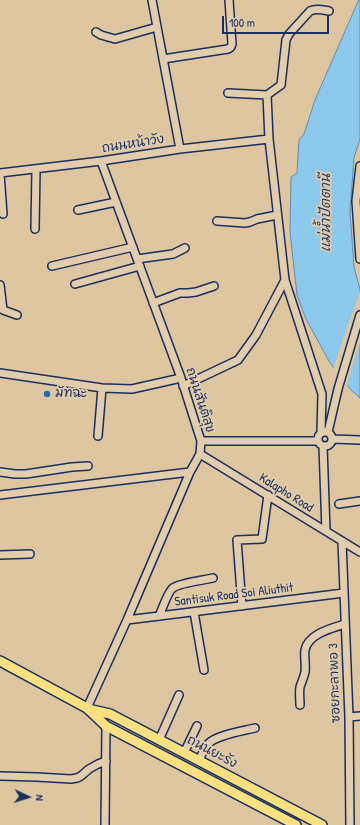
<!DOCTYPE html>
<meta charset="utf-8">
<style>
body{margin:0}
#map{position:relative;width:360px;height:825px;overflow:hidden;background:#dec6a1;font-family:"Patrick Hand",sans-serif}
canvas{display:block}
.north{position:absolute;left:8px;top:777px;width:40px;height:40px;-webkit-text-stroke:3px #e2cdac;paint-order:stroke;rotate:94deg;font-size:11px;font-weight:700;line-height:16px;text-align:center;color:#1b2f5e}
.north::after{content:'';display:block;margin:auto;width:14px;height:18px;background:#1b2f5e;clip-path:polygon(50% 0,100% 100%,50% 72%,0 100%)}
.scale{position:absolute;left:222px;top:16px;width:107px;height:18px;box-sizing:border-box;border:2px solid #1b2f5e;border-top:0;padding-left:5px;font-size:12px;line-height:14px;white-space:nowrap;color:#1b2f5e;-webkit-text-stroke:3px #e2cdac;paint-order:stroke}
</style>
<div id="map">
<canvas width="360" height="825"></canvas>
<div class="north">N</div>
<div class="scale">100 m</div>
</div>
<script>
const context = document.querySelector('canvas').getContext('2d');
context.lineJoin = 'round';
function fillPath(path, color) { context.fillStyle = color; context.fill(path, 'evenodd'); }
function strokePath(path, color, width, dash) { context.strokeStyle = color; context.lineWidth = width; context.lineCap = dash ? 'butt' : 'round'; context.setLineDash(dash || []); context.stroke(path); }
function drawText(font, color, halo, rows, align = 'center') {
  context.font = font + ' "Patrick Hand","Playpen Sans Thai",sans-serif'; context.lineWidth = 3.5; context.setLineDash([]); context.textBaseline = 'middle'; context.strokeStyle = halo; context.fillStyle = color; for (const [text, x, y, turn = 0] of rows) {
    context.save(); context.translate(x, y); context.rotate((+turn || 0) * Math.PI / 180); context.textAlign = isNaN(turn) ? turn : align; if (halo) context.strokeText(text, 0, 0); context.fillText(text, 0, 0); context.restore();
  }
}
const water = new Path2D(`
 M359 0H360V139L354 158 350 211 354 267 360 289V398L350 389 330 363 306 319 297 295 290 232 291 177 297 173 299 140 304 134 315 100Z`);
const pier = new Path2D(`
 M360 291V343L346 387 333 369Z`);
const minor = new Path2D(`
 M152 0 180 149
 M96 32 101 35 115 39 157 27
 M163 59 228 49 231 47 232 44 229 0
 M228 93 267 95
 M360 166 356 201 360 259
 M0 173 101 161 180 149 269 139
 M0 174 3 214
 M78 210 116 202
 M217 221 245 223 250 222 257 219 277 215
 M35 229 36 169
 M137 259 173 254 185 248
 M52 266 133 247
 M75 284 140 266
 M0 285 3 310 17 315
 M153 303 180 293H188L196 292 214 286
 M0 373 102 388 132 389 181 378
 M183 386 238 360 256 335 285 280
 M318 439a7 7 0 1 1 14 0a7 7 0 1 1-14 0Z
 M321 432 322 394 285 280 269 139 267 95 281 85 286 40 289 34 310 11C316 8 323 10 329 11
 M328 432 338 389 360 315
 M98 436 102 388
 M333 439 360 440
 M201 441H318
 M323 446 326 531
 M200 454 360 552
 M0 472 15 474H26L72 467 88 466
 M0 495 190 472
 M339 504 360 501
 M342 541 349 717 350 825
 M0 555 30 554
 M242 606 237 540 262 539 268 495
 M194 612 204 670
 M159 616C162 610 168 591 173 588 179 583 205 580 213 578
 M127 620 344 593
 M300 705C300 699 299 693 300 687 302 681 304 677 305 672 306 665 304 657 305 650 308 634 332 628 345 624
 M87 708 127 620 190 472 200 454 201 441 181 378 101 161
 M349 717 360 716
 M159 740 179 695
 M184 753 197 726
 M199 760C202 755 204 748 208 744 216 735 243 731 255 728
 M0 776 37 777 71 779 77 778 81 776 89 769 98 764 106 761
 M105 825 106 726`);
const major = new Path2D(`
 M0 661 87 708 106 726 296 825
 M88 709 110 714 322 825`);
const markers = [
 [47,394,4,"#1f6fb2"]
];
const streetNames = [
 ["ถนนหน้าวัง",133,144,-9],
 ["ถนนสันติสุข",200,400,72],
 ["Kalapho Road",286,493,32],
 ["Santisuk Road Soi Aliuthit",234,595,-7],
 ["ซอยกะลาพอ 3",335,683,-92],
 ["ถนนยะรัง",212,752,28]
];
const poiNames = [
 ["มัทฉะ",55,394]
];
const waterNames = [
 ["แม่น้ำปัตตานี",326,213,-90]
];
fillPath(water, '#8dc8ed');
strokePath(water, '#5f8bb4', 1);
fillPath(pier, '#dec6a1');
strokePath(minor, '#1b2f5e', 10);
strokePath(major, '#1b2f5e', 12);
strokePath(minor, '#e2cdac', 7);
strokePath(major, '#f9e181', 9);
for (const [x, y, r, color] of markers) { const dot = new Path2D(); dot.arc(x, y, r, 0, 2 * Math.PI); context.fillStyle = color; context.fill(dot); strokePath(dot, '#e2cdac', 1.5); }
drawText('13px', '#1b2f5e', '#e2cdac', streetNames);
drawText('13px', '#1b2f5e', '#e2cdac', poiNames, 'left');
drawText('italic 14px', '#263e6c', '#e2cdac', waterNames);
</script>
